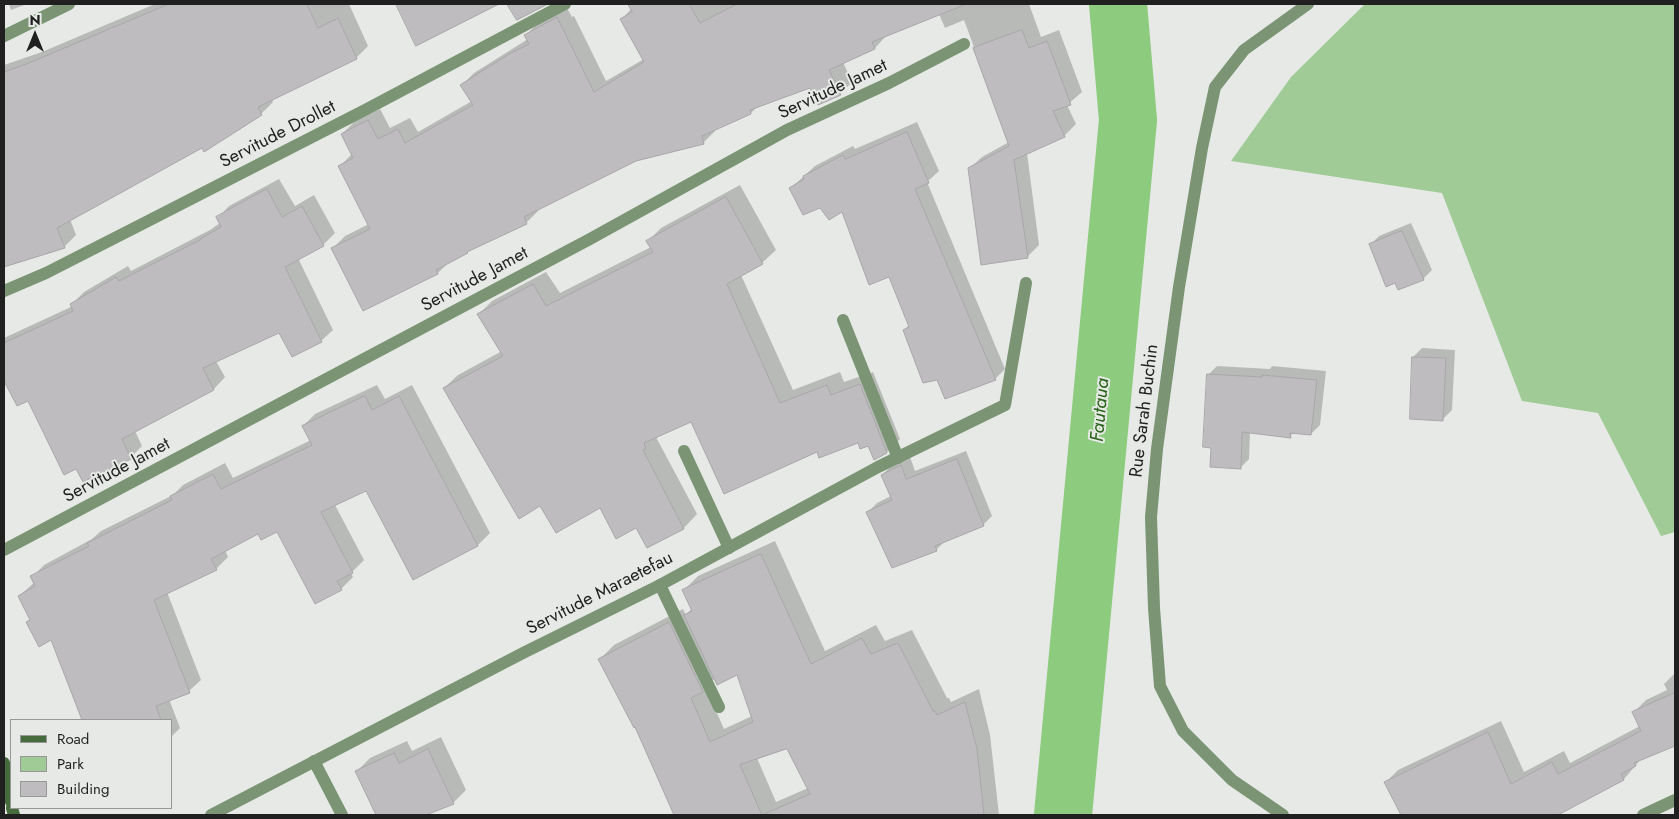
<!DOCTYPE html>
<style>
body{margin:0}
#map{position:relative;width:1679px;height:819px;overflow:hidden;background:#e6e9e5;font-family:Jost,sans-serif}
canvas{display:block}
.frame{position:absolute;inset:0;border:5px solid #1f201f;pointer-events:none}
.legend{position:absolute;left:10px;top:719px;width:162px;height:90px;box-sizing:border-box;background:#e6e9e5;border:1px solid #969996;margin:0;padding:6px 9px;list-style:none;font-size:15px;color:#1f201f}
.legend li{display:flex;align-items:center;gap:10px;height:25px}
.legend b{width:25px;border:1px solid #969996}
.north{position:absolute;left:10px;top:10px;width:50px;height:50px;-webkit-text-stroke:4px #e6e9e5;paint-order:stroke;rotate:0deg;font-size:14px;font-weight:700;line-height:20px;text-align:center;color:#1f201f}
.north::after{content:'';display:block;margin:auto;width:18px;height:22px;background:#1f201f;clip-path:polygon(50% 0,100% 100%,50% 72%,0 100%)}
</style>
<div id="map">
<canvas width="1679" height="819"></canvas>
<div class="frame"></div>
<ul class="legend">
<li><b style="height:6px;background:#466b3d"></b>Road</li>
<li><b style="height:14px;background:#a0cb96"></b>Park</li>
<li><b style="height:14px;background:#bfbcc0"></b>Building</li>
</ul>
<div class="north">N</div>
</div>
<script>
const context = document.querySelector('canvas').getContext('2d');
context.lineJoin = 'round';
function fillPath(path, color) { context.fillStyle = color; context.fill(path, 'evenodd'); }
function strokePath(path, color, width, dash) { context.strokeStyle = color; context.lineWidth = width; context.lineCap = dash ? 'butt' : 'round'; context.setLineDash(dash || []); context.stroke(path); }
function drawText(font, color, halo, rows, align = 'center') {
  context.font = font + ' Jost,sans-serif'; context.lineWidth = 4; context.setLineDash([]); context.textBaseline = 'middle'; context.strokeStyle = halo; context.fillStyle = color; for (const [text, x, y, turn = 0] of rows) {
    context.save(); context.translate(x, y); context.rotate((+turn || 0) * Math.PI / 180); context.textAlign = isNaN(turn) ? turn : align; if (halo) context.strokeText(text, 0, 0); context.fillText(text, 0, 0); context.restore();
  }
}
const green = new Path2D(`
 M1365 4H1675V532L1661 536 1598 413 1522 401 1442 193 1231 161 1291 77Z`);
const shadow = new Path2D(`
 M9 4H27L11 10Z
 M155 4H349L368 46 356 58 272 99 273 102 261 114 70 219 76 235 64 247 4 266V65L42 52Z
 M397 4H496L417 44Z
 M629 4H1029L1041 37 1059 30 1082 92 1067 105 1076 124 1064 136 1027 153 1039 245 1027 257 969 169 982 157 1009 142 964 20 945 28 939 14 886 36 875 48 843 62 852 82 840 94 811 86 758 106 751 113 714 129 715 131 703 143 635 160 537 209 538 211 526 223 470 250 449 262 438 273 364 309 333 248 345 236 369 224 340 166 352 154 342 134 354 122 380 109 390 128 410 118 418 132 472 101 462 85 474 73 528 39 526 35 538 23 567 8 572 17 574 16 606 81 644 59 622 19 632 8Z
 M917 122 939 171 927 182 1005 369 995 379 938 378 904 330 910 324 890 275 843 211 821 207 791 188 815 166 853 146 855 149Z
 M279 179 295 206 314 195 335 233 323 245 298 258 333 330 321 341 280 332 216 361 225 377 214 389 135 431 142 446 130 458 83 480 77 467 28 399 17 405 4 378V338L73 306 72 304 84 292 128 266 131 271 210 230 220 223 218 218 229 206Z
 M740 185 776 250 762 263 741 275 793 390 840 372 844 382 873 372 900 439 887 452 869 444 858 442 817 451 692 420 656 437 697 514 684 528 648 546 637 526 600 506 541 504 444 388 458 375 502 351 479 314 492 301 546 272 560 293 651 247 648 241 661 228Z
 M1411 223 1432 270 1423 279 1396 281 1370 245 1379 236Z
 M1422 348 1455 350 1452 410 1443 419 1413 357Z
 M1217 366 1270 369 1272 366 1326 371 1320 425 1311 434 1295 432 1290 436 1250 432 1249 459 1240 468 1212 446 1208 375Z
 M377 385 385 399 412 385 490 533 478 545 413 579 366 489 335 505 364 560 351 573 353 577 341 589 278 531 258 532 225 550 228 557 216 569 167 592 201 680 189 691 169 699 180 728 171 737V720H130L128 714 110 720H83L52 638 27 622 31 619 19 596 35 582 32 577 44 565 92 539 101 531 173 495 183 485 225 463 233 478 311 440 303 426 315 414Z
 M966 451 992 516 983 525 946 540 936 550 892 566 868 512 877 503 891 496 882 475 891 466 910 457 915 471Z
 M775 541 825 651 876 625 885 641 912 630 947 698H949L951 702 979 689 990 735 999 815H917L910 789 877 801 846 815H676L636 725 600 659 614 645 683 609 686 615 692 608 684 590 698 576ZM737 673 752 716 724 729 706 688 715 678ZM787 748 808 788 776 802 757 758Z
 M1675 673V744L1642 758 1624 779 1555 815H1402L1386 782 1398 770 1501 721 1524 772 1564 751 1570 763 1640 726 1634 712 1646 700 1667 690 1664 684Z
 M441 737 466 790 453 803 423 815H377L357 771 370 758 407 741 412 751Z`);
const river = new Path2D(`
 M1063 815 1128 120 1118 4`);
const building = new Path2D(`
 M169 4H307L318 28 338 18 357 59 258 107 262 115 204 152 202 148 57 228 65 248 4 267V72L29 63Z
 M396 4H499L416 46Z
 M507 4H548L517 20Z
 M628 4H689L700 23 737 4H964V5L872 42 875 49 829 70 841 95 818 105 810 88 750 110 751 114 702 136 704 144 636 161 524 217 527 224 467 252 468 253 436 270 438 274 363 311 331 248 370 229 338 166 353 158 341 134 368 120 378 139 398 129 405 143 473 105 460 85 509 54 529 44 524 35 557 17 594 92 644 62 620 19 632 12Z
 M1022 30 1029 48 1047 41 1071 105 1053 111 1065 137 1014 160 1028 258 981 265 968 168 1009 146 973 48Z
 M907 132 929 183 915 189 996 380 945 399 937 380 923 383 903 330 909 327 889 277 869 285 842 212 829 220 820 208 803 215 789 188 804 179 803 176 843 155 845 159Z
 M267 189 282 217 302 206 324 246 285 267 322 342 292 357 279 333 203 368 214 390 122 439 131 459 83 482 76 469 64 475 28 401 17 406 4 381V343L73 311 70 304 116 277 119 281 200 240V239L221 227 216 217Z
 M726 197 763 264 727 284 780 403 827 385 831 395 860 384 887 453 874 460 868 446 860 449 858 443 819 458 817 452 724 494 691 422 644 443 646 449 643 450 684 529 647 548 636 528 616 539 600 508 556 533 540 506 519 519 443 388 503 356 477 314 533 284 546 306 653 252 646 241Z
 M1402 231 1424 280 1398 290 1395 283 1386 287 1369 244Z
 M1412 357 1446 358 1443 421 1410 419Z
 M1207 374 1262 377V375L1317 380 1311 435 1290 433 1291 438 1242 432 1241 469 1210 467 1211 448 1203 447Z
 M365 396 372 410 399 396 478 546 413 580 366 491 321 512 353 573 337 581 342 590 315 604 277 532 261 540 258 534 211 559 217 570 154 600 190 693 156 706 161 720H82L51 640 39 647 26 622 30 620 18 596 35 586 30 576 89 546 87 543 172 500 170 496 213 474 221 489 312 445 302 426Z
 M957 459 984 526 935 546 937 551 892 568 866 512 892 500 881 475 901 465 906 479Z
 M761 554 811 664 862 638 871 654 898 643 933 711H935L937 715 965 702 977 749 984 815H674L635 727 634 728 598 659 669 622 703 692 691 698 710 742 753 722 737 675 717 685 684 615 692 611 682 590ZM787 749 810 794 762 815 740 765Z
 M1675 693V746L1634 763 1636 766 1621 774 1624 780 1558 815H1401L1384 782 1488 732 1511 784 1552 762 1558 774 1641 731 1632 712Z
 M428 749 454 804 426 815H376L355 771 394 753 399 763Z`);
const lane = new Path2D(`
 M843 320 898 458
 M684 451 729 548
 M660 585 719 707
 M314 761 342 815`);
const street = new Path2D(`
 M4 36 69 4
 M4 291 46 273 148 221 365 110 565 4
 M4 550 590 239 787 130 889 83 964 44
 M211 815 523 653 660 585 878 467 1005 405 1026 283
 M1283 815 1232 780 1183 731 1160 686 1154 608 1151 517 1157 449 1179 287 1202 148 1215 87 1244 50 1308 4
 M1643 815 1675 800`);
const secondary = new Path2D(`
 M4 763 11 802
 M12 808 14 815`);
const streetNames = [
 ["Servitude Jamet",833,90,-25],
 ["Servitude Drollet",278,135,-27],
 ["Servitude Jamet",475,280,-28],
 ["Rue Sarah Buchin",1145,411,-83],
 ["Servitude Jamet",117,471,-28],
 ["Servitude Maraetefau",600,594,-27]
];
const waterNames = [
 ["Fautaua",1101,410,-85]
];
fillPath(green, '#a0cb96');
fillPath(shadow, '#0003');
strokePath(river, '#8dcb7e', 58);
fillPath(building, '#bfbcc0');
strokePath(building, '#a8a6a9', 1);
strokePath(lane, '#7a9474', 12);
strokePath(street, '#7a9474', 12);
strokePath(secondary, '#466b3d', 12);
drawText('18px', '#1f201f', '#e6e9e5', streetNames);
drawText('italic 19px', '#286218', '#e6e9e5', waterNames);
</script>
